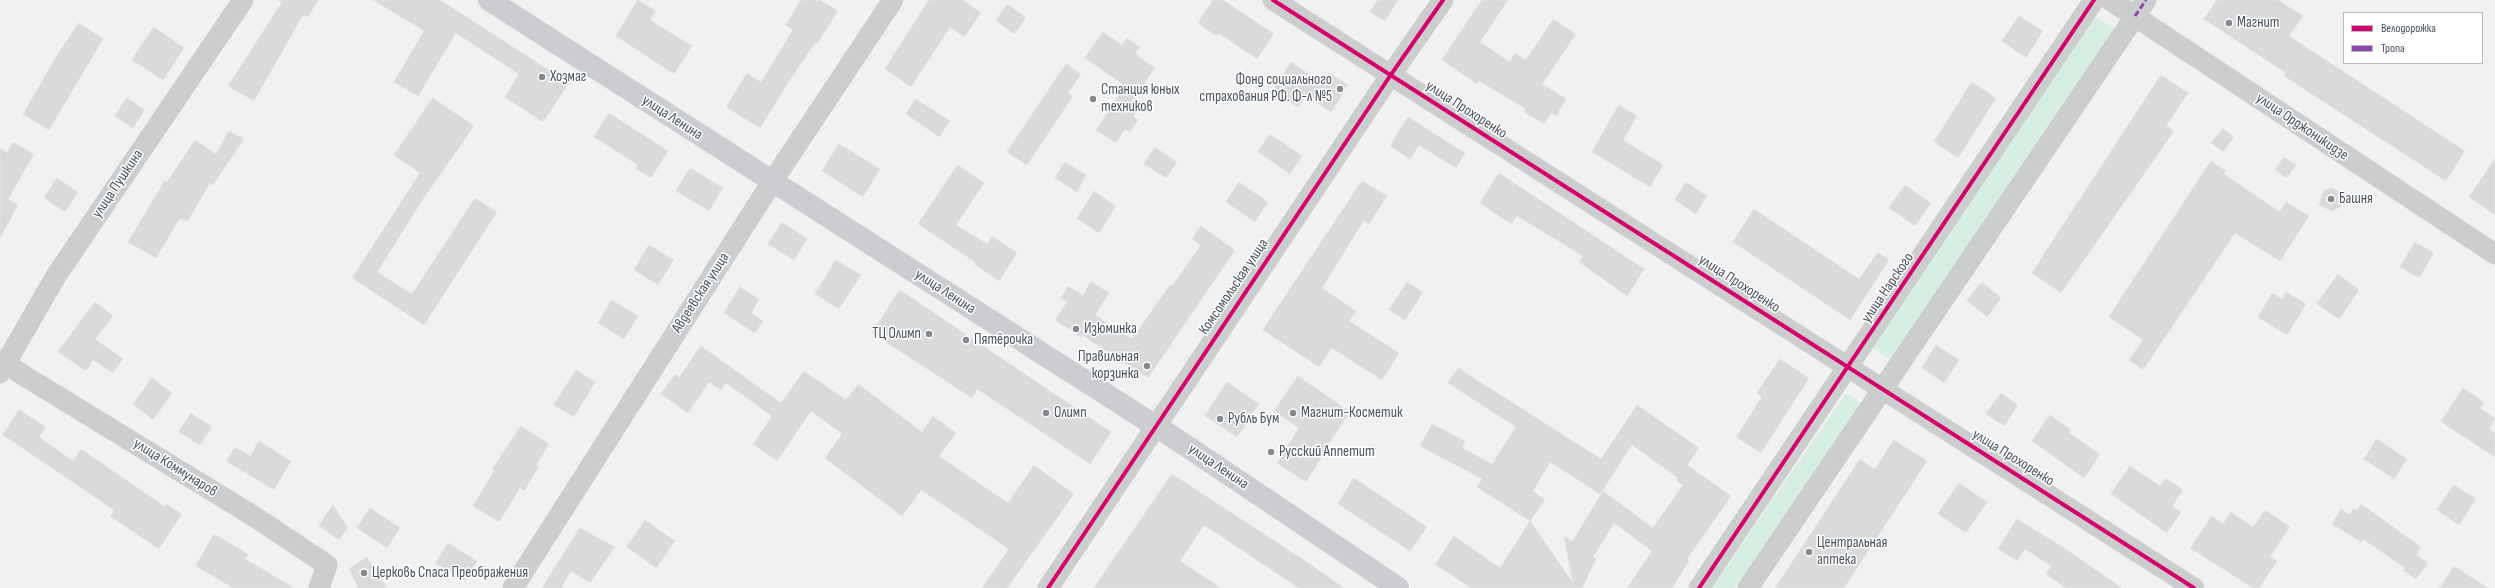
<!DOCTYPE html>
<meta charset="utf-8">
<style>
body{margin:0}
#map{position:relative;width:2495px;height:588px;overflow:hidden;background:#f1f1f1;font-family:"Sofia Sans Condensed",sans-serif}
canvas{display:block}
.legend{position:absolute;left:2343px;top:12px;width:140px;height:52px;box-sizing:border-box;background:#fff;border:1px solid #b6babe;margin:0;padding:5px 7px;list-style:none;font-size:12px;color:#49525c}
.legend li{display:flex;align-items:center;gap:8px;height:20px}
.legend b{width:20px;border:1px solid #b6babe}
</style>
<div id="map">
<canvas width="2495" height="588"></canvas>
<ul class="legend">
<li><b style="height:5px;background:#d6006c"></b>Велодорожка</li>
<li><b style="height:5px;background:#8e44ad"></b>Тропа</li>
</ul>
</div>
<script>
const context = document.querySelector('canvas').getContext('2d');
context.lineJoin = 'round';
function fillPath(path, color) { context.fillStyle = color; context.fill(path, 'evenodd'); }
function strokePath(path, color, width, dash) { context.strokeStyle = color; context.lineWidth = width; context.lineCap = dash ? 'butt' : 'round'; context.setLineDash(dash || []); context.stroke(path); }
function drawText(font, color, halo, rows, align = 'center') {
  context.font = font + ' "Sofia Sans Condensed",sans-serif'; context.lineWidth = 3; context.setLineDash([]); context.textBaseline = 'middle'; context.strokeStyle = halo; context.fillStyle = color; for (const [text, x, y, turn = 0] of rows) {
    context.save(); context.translate(x, y); context.rotate((+turn || 0) * Math.PI / 180); context.textAlign = isNaN(turn) ? turn : align; if (halo) context.strokeText(text, 0, 0); context.fillText(text, 0, 0); context.restore();
  }
}
const green = new Path2D(`
 M2092 14 2115 29 1894 362 1871 347Z
 M1846 393 1862 404 1735 588H1712Z`);
const building = new Path2D(`
 M278 0H318L308 17 303 15 254 101 228 86 282 2Z
 M373 0H440L569 83 543 122 505 97 519 74 456 33 418 96 394 82 424 31Z
 M638 0 656 11 650 20 692 46 674 74 616 36Z
 M801 0H820L838 11 817 44 815 43 789 81 760 128 726 107 747 73 761 82 793 30 786 25Z
 M929 0H963L981 13 964 37 950 27 911 87 885 69Z
 M1213 0H1223L1274 34 1257 59 1218 33 1216 36 1198 23Z
 M1378 0H1398L1385 21 1370 12Z
 M1482 0H1508L1480 42 1510 62 1515 53 1526 60 1553 19 1576 34 1542 84 1566 99 1556 116 1551 113 1544 124 1524 112 1526 109 1479 81 1477 84 1442 60Z
 M2217 0H2278L2303 16 2289 36 2465 151 2446 181 2284 76 2286 73 2204 19Z
 M1008 4 1026 18 1014 34 996 20Z
 M2019 16 2043 31 2026 58 2002 41Z
 M79 23 103 39 49 130 23 114 59 52Z
 M154 27 184 48 163 80 132 60Z
 M1103 32 1122 45 1127 38 1140 47 1135 54 1155 68 1130 104 1138 109 1133 116 1138 120 1130 132 1125 129 1116 143 1096 130 1125 86 1085 58Z
 M1291 62 1323 83 1329 73 1348 85 1331 112 1306 95 1298 107 1273 91Z
 M1066 64 1081 74 1068 93 1073 96 1027 165 1007 152Z
 M2161 75 2188 93 2166 126 2174 131 2061 293 2032 273Z
 M1972 82 1996 98 1958 158 1934 142Z
 M127 98 145 110 133 128 115 116Z
 M433 98 474 126 423 199 377 272 412 294 475 198 497 212 424 325 352 278 420 173 394 155Z
 M916 99 950 121 939 137 906 114Z
 M1619 105 1637 116 1623 140 1663 165 1650 187 1592 152Z
 M609 113 668 151 651 178 636 169 638 165 594 137Z
 M1408 117 1465 153 1456 168 1419 145 1410 159 1390 146Z
 M2223 129 2234 137 2223 152 2211 143Z
 M229 131 244 139 213 185 210 183 187 222 180 218 156 258 128 242 165 180 167 182 195 140 216 154Z
 M1270 134 1302 156 1290 174 1258 152Z
 M13 142 34 154 8 199 18 205 0 238V148L7 153Z
 M839 144 880 169 863 197 822 171Z
 M1155 147 1177 162 1166 178 1144 164Z
 M2284 157 2296 165 2287 178 2275 170Z
 M2495 159V215L2469 197Z
 M2211 161 2226 171 2224 174 2280 212 2286 202 2309 216 2280 261 2235 233 2143 370 2129 360 2143 340 2109 317Z
 M1065 162 1086 175 1077 192 1055 178Z
 M958 165 984 183 956 225 987 244 992 236 1017 253 999 281 974 264 975 262 918 224Z
 M690 168 723 188 709 211 676 191Z
 M1499 173 1644 269 1627 296 1579 262 1583 256 1517 216 1511 224 1480 203Z
 M57 178 78 192 65 212 44 198Z
 M1362 181 1387 196 1369 224 1364 220 1322 288 1356 311 1349 321 1399 353 1382 380 1332 348 1319 367 1263 330Z
 M1239 182 1268 202 1255 222 1226 202Z
 M1686 182 1707 196 1696 214 1675 200Z
 M1905 185 1931 203 1915 226 1889 208Z
 M2331 188 2339 191 2343 199 2340 207 2332 211 2319 205 2323 191Z
 M1094 191 1116 206 1099 233 1077 219Z
 M1754 209 1859 279 1878 252 1889 260 1850 320 1733 242Z
 M782 222 807 239 794 260 768 244Z
 M1201 226 1235 250 1148 378 1082 335 1081 337 1055 320 1067 302 1061 298 1068 286 1083 295 1091 281 1109 293 1095 315 1132 339 1170 285 1172 286 1201 245 1192 239Z
 M2415 242 2434 253 2419 278 2400 267Z
 M649 245 674 260 658 285 634 270Z
 M836 260 861 275 839 309 815 294Z
 M2338 274 2359 290 2339 319 2317 304Z
 M1407 282 1423 292 1405 320 1389 310Z
 M1982 282 2001 298 1987 317 1967 301Z
 M740 287 759 299 751 313 763 321 755 333 724 313Z
 M900 290 1111 432 1090 464 977 389 972 398 872 333Z
 M2286 292 2306 304 2287 335 2258 317 2272 293 2282 299Z
 M612 300 638 316 624 339 598 323Z
 M95 302 113 316 95 339 123 359 113 373 93 360 86 371 58 352Z
 M1936 345 1959 360 1944 383 1922 368Z
 M701 346 781 403 804 371 846 400 858 384 922 432 933 416 956 433 939 456 1008 503 1034 465 1074 494 1007 588H982L1009 549 921 490 902 516 825 458 842 434 811 411 777 461 753 444 772 416 726 383 721 390 709 382 688 413 661 394 675 374 679 377Z
 M1780 359 1809 378 1761 453 1736 437 1762 397 1757 393Z
 M1458 368 1601 459 1637 405 1699 448 1687 465 1731 496 1687 559 1689 561 1672 588H1627L1652 551 1614 523 1593 557 1596 559 1582 588H1471L1435 564 1454 536 1500 568 1530 521 1477 487 1482 479 1420 446 1432 424 1465 441 1462 448 1492 464 1516 427 1448 383ZM1632 445 1678 478 1676 480 1683 485 1653 528 1603 491 1572 542 1564 536 1573 583 1530 521 1545 500 1533 491 1550 462 1600 494Z
 M576 370 595 382 574 417 554 405Z
 M1298 376 1350 412 1320 457 1321 458 1306 482 1277 463 1299 428 1274 411Z
 M152 378 172 393 153 420 133 404Z
 M1227 382 1259 404 1237 437 1205 416Z
 M2463 388 2484 402 2480 408 2495 418 2489 429 2495 433V457L2441 422Z
 M2001 393 2018 405 2004 426 1986 414Z
 M19 410 46 427 39 437 73 461 81 449 164 506 166 504 182 514 159 549 110 516 114 510 3 435Z
 M191 413 212 427 200 445 179 432Z
 M2050 415 2071 430 2069 433 2100 454 2084 478 2032 441Z
 M521 426 549 444 536 465 539 466 524 491 520 488 499 522 473 506 494 471 492 470Z
 M2377 439 2407 459 2394 479 2364 459Z
 M1894 440 1927 461 1844 588H1775L1860 459 1875 469Z
 M259 441 291 461 274 490 226 461 235 447 250 456Z
 M2130 466 2160 486 2166 478 2183 490 2172 506 2181 512 2167 533 2111 494Z
 M1172 474 1310 564 1344 588H1299L1204 525 1180 561 1221 588H1094Z
 M1354 478 1427 527 1410 551 1338 504Z
 M1959 483 1987 502 1966 533 1938 514Z
 M2454 485 2476 499 2459 525 2437 510Z
 M2361 504 2421 547 2416 555 2428 563 2416 579 2403 570 2405 568 2363 539 2361 542 2332 524 2341 509 2350 515 2354 508 2357 510Z
 M333 505 348 528 339 540 319 526Z
 M370 508 400 528 387 548 357 528Z
 M2265 510 2290 527 2270 556 2277 561 2259 588H2253L2190 548 2212 516 2223 524 2231 512 2253 527Z
 M2017 519 2064 548 2122 588H2066L2046 574 2051 566 2025 549 2017 561 1998 549Z
 M645 520 675 541 656 568 627 547Z
 M580 528 615 547 590 583 571 571 561 588H542Z
 M214 534 248 554 245 559 294 588H233L196 566Z
 M448 543 477 561 465 581 436 563Z
 M367 557 387 588H358L349 569Z
 M2454 566 2488 588H2440Z`);
const street = new Path2D(`
 M1273 0 2194 588
 M2110 0 2495 254
 M0 361 255 517 327 565 319 588
 M0 373 56 276 243 0
 M513 588 772 182 893 0
 M1048 588 1390 76 1443 0
 M1699 588 2094 0
 M1748 588 2146 0`);
const secondary = new Path2D(`
 M489 0 1179 441 1398 588`);
const quiet = new Path2D(`
 M2135 16 2146 0`);
const cycleway = new Path2D(`
 M1273 0 2194 588
 M1048 588 1390 76 1443 0
 M1699 588 2094 0`);
const markers = [
 [2229,23,4,"#848a90"],
 [542,77,4,"#848a90"],
 [1340,89,4,"#848a90"],
 [1093,99,4,"#848a90"],
 [2331,199,4,"#848a90"],
 [1076,329,4,"#848a90"],
 [929,334,4,"#848a90"],
 [966,340,4,"#848a90"],
 [1147,366,4,"#848a90"],
 [1046,413,4,"#848a90"],
 [1293,413,4,"#848a90"],
 [1220,419,4,"#848a90"],
 [1271,452,4,"#848a90"],
 [1809,552,4,"#848a90"],
 [364,573,4,"#848a90"]
];
const poiNames = [
 ["Магнит",2237,23],
 ["Хозмаг",550,77],
 ["Фонд социального",1332,80,"right"],
 ["страхования РФ. Ф-л №5",1332,97,"right"],
 ["Станция юных",1101,90],
 ["техников",1101,107],
 ["Башня",2339,199],
 ["Изюминка",1084,329],
 ["ТЦ Олимп",921,334,"right"],
 ["Пятёрочка",974,340],
 ["Правильная",1139,357,"right"],
 ["корзинка",1139,374,"right"],
 ["Олимп",1054,413],
 ["Магнит-Косметик",1301,413],
 ["Рубль Бум",1228,419],
 ["Русский Аппетит",1279,452],
 ["Центральная",1817,543],
 ["аптека",1817,560],
 ["Церковь Спаса Преображения",372,573]
];
const streetNames = [
 ["улица Прохоренко",1466,110,33],
 ["улица Ленина",672,118,33],
 ["улица Орджоникидзе",2302,127,34],
 ["улица Пушкина",118,184,-56],
 ["улица Прохоренко",1739,284,33],
 ["Комсомольская улица",1234,287,-56],
 ["улица Нарского",1888,288,-56],
 ["улица Ленина",945,292,33],
 ["Авдеевская улица",701,293,-57],
 ["улица Прохоренко",2013,458,32],
 ["улица Ленина",1218,467,34],
 ["улица Коммунаров",175,468,32]
];
fillPath(green, '#d7efe2');
fillPath(building, '#dadadb');
strokePath(building, '#e2e3e4', 1);
strokePath(street, '#cbcdcf', 21);
strokePath(secondary, '#cccdd0', 22);
strokePath(quiet, '#8e44ad', 3, [6, 3]);
strokePath(cycleway, '#d6006c', 4);
for (const [x, y, r, color] of markers) { const dot = new Path2D(); dot.arc(x, y, r, 0, 2 * Math.PI); context.fillStyle = color; context.fill(dot); strokePath(dot, '#fff', 1.5); }
drawText('15px', '#49525c', '#fff', poiNames, 'left');
drawText('15px', '#49525c', '#fff', streetNames);
</script>
